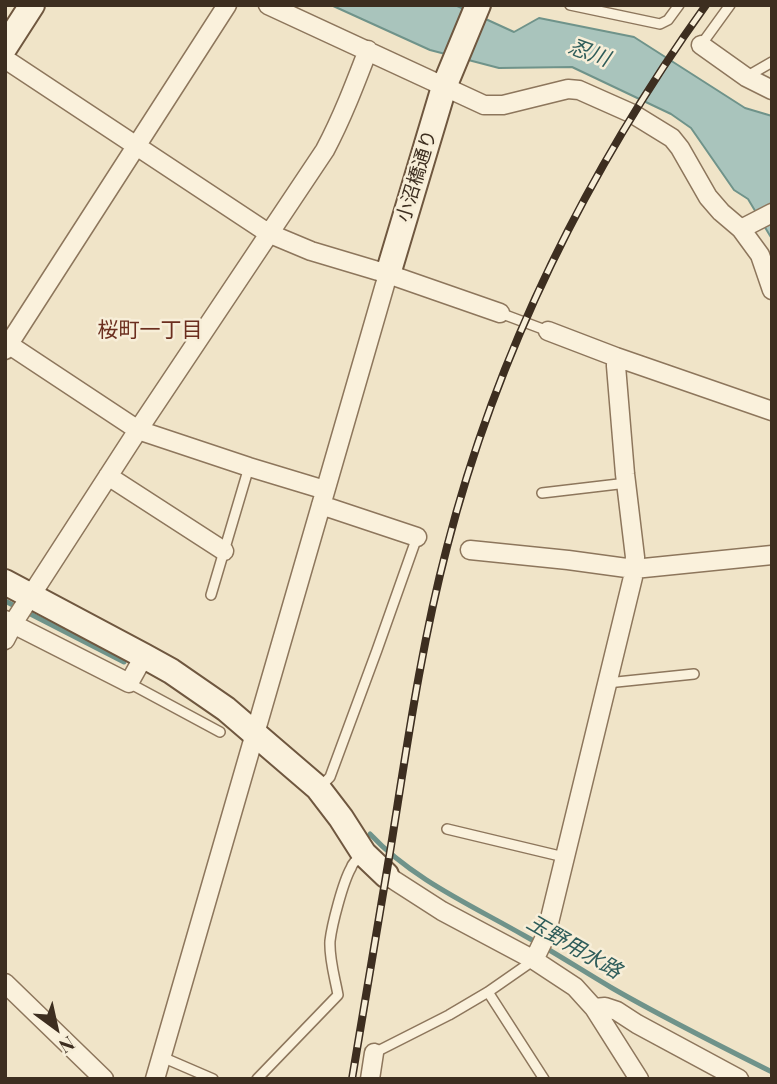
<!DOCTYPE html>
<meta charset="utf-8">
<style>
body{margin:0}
#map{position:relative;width:777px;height:1084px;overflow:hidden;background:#f0e4c8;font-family:"Playfair Display",serif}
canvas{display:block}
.frame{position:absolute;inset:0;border:7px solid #3d2e20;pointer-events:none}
.north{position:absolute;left:21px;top:993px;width:70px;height:70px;-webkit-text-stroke:5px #f7eed8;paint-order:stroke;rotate:147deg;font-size:19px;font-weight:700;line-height:28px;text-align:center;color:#3d2e20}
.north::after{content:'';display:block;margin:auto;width:24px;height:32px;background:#3d2e20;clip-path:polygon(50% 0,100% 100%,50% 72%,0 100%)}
</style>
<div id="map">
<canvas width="777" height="1084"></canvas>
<div class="frame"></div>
<div class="north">N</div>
</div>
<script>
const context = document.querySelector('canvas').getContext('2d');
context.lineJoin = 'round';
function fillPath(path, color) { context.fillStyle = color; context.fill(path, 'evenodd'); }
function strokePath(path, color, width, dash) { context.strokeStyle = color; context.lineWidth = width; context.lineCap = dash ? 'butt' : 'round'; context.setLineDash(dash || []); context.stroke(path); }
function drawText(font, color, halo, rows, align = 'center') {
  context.font = font + ' "Playfair Display","Noto Sans JP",serif'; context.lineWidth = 5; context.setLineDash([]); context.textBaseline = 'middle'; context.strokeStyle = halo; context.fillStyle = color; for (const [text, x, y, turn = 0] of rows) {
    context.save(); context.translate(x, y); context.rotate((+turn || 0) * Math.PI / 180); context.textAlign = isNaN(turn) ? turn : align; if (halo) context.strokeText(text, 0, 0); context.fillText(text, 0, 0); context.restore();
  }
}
const water = new Path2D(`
 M331 5H455L514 32 539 18 634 37 745 108 772 116V239L748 199 734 190 691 128 671 114 572 67 499 68 430 50Z`);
const pier = new Path2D(`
 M668 54 673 57 644 102 639 99Z`);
const stream = new Path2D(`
 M5 601 124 662
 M370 834C412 879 473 906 525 936 554 952 583 971 612 988 664 1018 718 1045 772 1072`);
const lane = new Path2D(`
 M570 5 660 24 668 20 679 5
 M701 45 730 5
 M746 77 772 62
 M500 313 548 331
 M542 493 627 483
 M211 595 249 467
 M129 683 220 732
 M607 683 694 674
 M319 788 330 777 377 650 417 537
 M447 829 564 857
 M488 992 544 1079
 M374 1053 449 1015 488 992 534 960
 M162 1057 213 1079
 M257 1079 338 995C335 978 329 959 330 941 332 924 343 882 351 868 353 862 357 859 362 856`);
const street = new Path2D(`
 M268 5 484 105H503L568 89 579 90 633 114 672 138 680 148 708 197 721 212 741 229 760 255 772 290
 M701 45 746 77 772 90
 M5 59 268 233 311 251 388 274 500 313
 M741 229 772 213
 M548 331 616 357 772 411
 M5 342 138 430 249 467 325 490
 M5 350 227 5
 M108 476 224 551
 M321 505 417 537
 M470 550 568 560 634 569 772 555
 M5 620 129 683 144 656
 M5 640 17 617 138 430 325 150C342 118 355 84 368 50
 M386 875 442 911 534 960 575 987 594 1008 639 1079
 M534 960 546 935 633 577 635 557 625 474 616 366V357
 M5 983 104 1079
 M594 1008 605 1007 617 1011 637 1024 739 1079
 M155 1079 388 274
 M370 1079 374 1053`);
const secondary = new Path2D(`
 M5 47 32 5
 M388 274 444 87 478 5
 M5 582 144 656 171 671 226 709 318 788 341 818 364 854 386 875`);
const rail = new Path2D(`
 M352 1079C365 1001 378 924 391 846 407 746 421 646 447 547 497 352 589 168 706 5`);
const streetNames = [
 ["小沼橋通り",417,176,-73]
];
const waterNames = [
 ["忍川",589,53,20],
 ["玉野用水路",574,947,30]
];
const neighbourhoodNames = [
 ["桜町一丁目",150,330]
];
fillPath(water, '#a9c4bc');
strokePath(water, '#6f938a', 2);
fillPath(pier, '#f0e4c8');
strokePath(stream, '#6f938a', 5);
strokePath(lane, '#8d765c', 12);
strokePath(street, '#8d765c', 21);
strokePath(secondary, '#6f573f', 28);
strokePath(lane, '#faf1dc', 9);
strokePath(street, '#faf1dc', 18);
strokePath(secondary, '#faf1dc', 24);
strokePath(rail, '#3d2e20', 8);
strokePath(rail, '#f7eed8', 5, [16]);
drawText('19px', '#3d2e20', '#f7eed8', streetNames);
drawText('italic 21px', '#2f5d5a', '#f7eed8', waterNames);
drawText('21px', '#6b2e1e', '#f7eed8', neighbourhoodNames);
</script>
